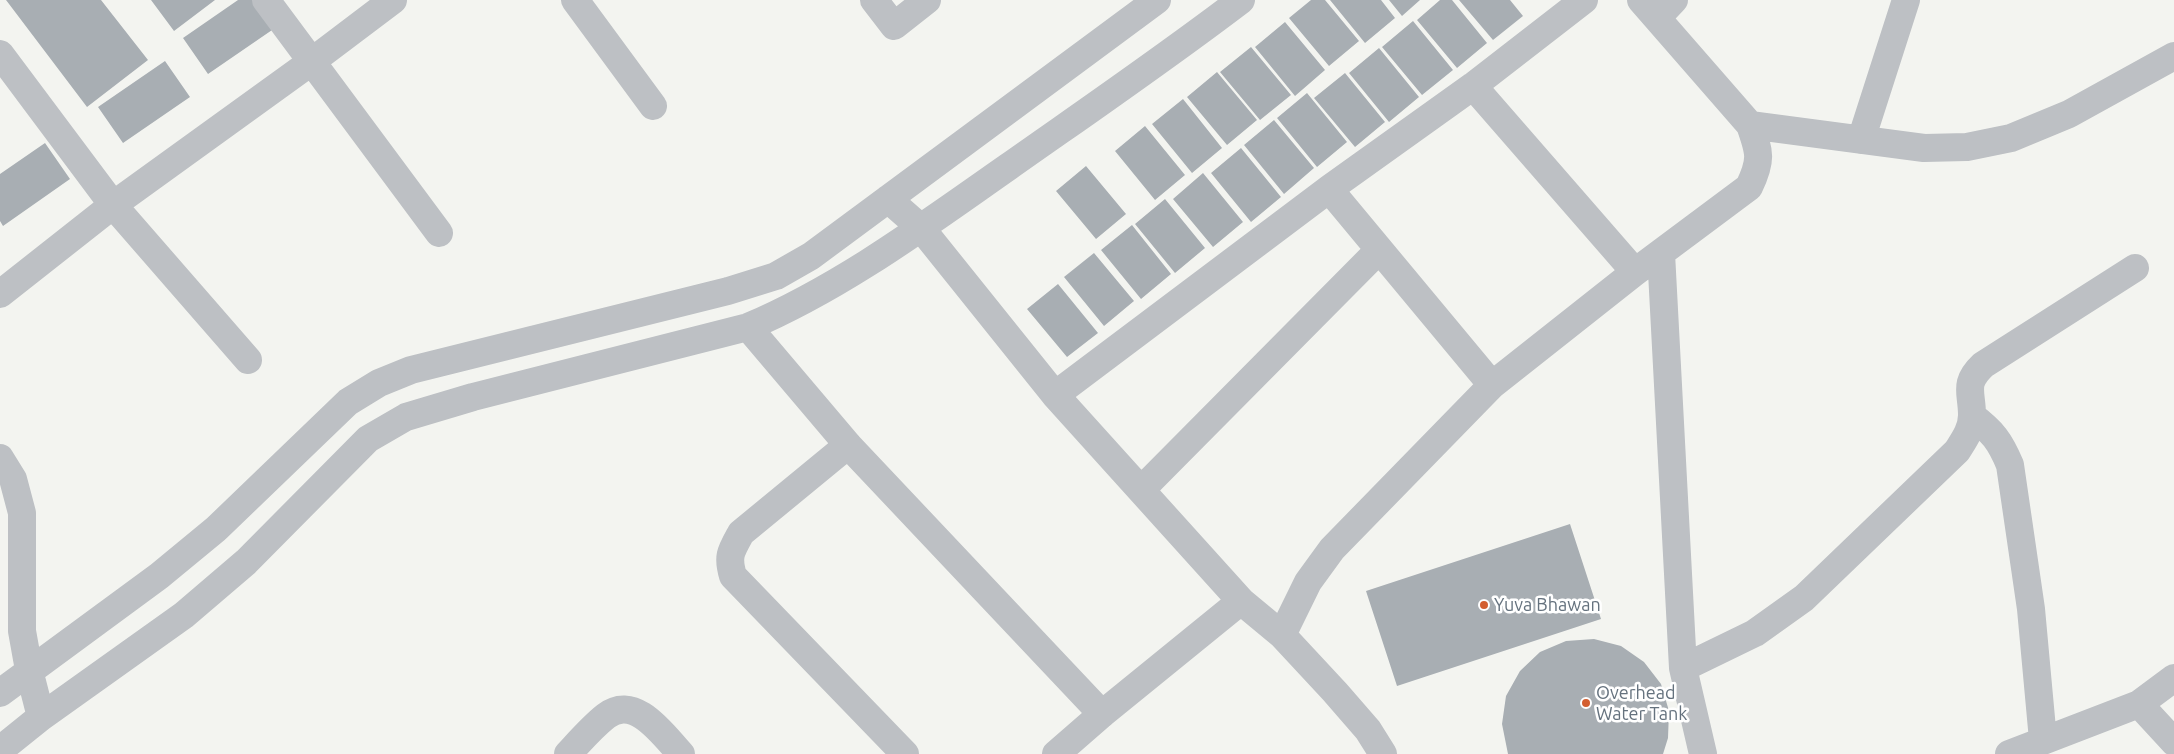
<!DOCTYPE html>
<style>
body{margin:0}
canvas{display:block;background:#f3f4f0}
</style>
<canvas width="2174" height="754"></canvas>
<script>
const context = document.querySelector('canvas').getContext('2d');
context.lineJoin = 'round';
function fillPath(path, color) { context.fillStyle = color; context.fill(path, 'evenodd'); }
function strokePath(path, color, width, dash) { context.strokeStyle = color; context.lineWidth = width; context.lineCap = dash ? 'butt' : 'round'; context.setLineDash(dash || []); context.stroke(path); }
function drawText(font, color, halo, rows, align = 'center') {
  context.font = font + ' Ubuntu,sans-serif'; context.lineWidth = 5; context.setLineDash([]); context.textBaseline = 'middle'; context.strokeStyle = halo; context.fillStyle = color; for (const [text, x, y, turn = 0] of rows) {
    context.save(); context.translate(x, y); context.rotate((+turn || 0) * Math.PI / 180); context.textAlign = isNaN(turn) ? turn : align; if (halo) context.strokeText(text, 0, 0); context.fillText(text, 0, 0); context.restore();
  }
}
const building = new Path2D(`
 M6 0H101L148 60 87 107Z
 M151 0H215L174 31Z
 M238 0H255L275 28 208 74 183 38Z
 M1311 0H1325L1359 41 1329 66 1289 18Z
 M1330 0H1381L1395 18 1365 43Z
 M1389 0H1420L1402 16Z
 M1440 0H1452L1487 43 1457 68 1417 20Z
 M1459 0H1510L1523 16 1493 40Z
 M1413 21 1453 70 1422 95 1382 47Z
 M1285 22 1325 70 1295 96 1255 47Z
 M1251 47 1291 95 1260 120 1220 72Z
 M1379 48 1419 97 1389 122 1349 73Z
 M165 61 190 97 123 143 98 107Z
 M1217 72 1257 120 1227 145 1187 97Z
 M1345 73 1385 122 1355 147 1314 98Z
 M1307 93 1347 142 1317 167 1277 118Z
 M1183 99 1222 148 1192 173 1152 124Z
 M1274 120 1314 168 1284 194 1244 145Z
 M1145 126 1185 175 1155 200 1115 151Z
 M45 143 70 179 3 226 0 221V174Z
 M1241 148 1281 197 1251 222 1211 173Z
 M1086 166 1126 214 1096 239 1056 191Z
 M1203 173 1243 222 1213 247 1173 199Z
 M1165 199 1205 248 1175 273 1135 224Z
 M1132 225 1171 274 1141 299 1101 250Z
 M1094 253 1134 301 1104 326 1064 277Z
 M1058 284 1098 333 1067 357 1027 309Z
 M1570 524 1601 619 1397 686 1366 591Z
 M1594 639 1621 646 1644 662 1661 684 1669 711 1668 738 1663 754H1508L1502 724 1506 696 1520 671 1540 652 1566 641Z`);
const minor = new Path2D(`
 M266 0 439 233
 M575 0 653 106
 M874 0 894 26 927 0
 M1657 18 1674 0
 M0 54 113 205 248 360
 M1473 86 1635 272
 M1750 125 1924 148 1967 147 2011 138 2069 114 2174 56
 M1861 140 1906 0
 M1329 189 1492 385
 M888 199 921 228 1055 395 1241 601 1282 635 1335 692 1368 730 1383 754
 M1661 253 1683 668 1703 754
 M0 294 113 205 311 62 393 0
 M748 327 848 445 1102 714
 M1055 395 1329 189 1473 86 1584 0
 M1972 416C1993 432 2000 441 2010 465L2031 609 2043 740
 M848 445 741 533C731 551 727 556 733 576L905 754
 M0 458 13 479 22 513V631L29 670 41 717
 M1141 490 1379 250
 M1282 635 1308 582 1332 549 1492 385 1635 272 1749 187C1762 160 1760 153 1750 125L1641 0
 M1683 668 1755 633 1804 598 1957 451C1964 440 1972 429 1972 415 1972 392 1963 384 1983 365L2135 268
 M0 693 159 576 216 529 348 402 379 383 411 370 728 291 776 276 811 256 1157 0
 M2139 704 2174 742
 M0 750 41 717 184 615 246 562 368 439 406 417 473 397 748 327C842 287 925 225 1008 167 1086 112 1165 58 1241 0
 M568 754C580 741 592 727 606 716 635 693 664 736 681 754
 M1056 754 1102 714 1241 601
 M2009 754 2139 704 2174 678`);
const markers = [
 [1484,605,5,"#d35e30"],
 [1586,703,5,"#d35e30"]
];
const poiNames = [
 ["Yuva Bhawan",1494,605],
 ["Overhead",1596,693],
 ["Water Tank",1596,714]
];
fillPath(building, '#a8aeb3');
strokePath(minor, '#bdc0c4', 28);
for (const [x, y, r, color] of markers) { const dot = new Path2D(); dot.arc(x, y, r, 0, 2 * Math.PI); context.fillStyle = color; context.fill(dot); strokePath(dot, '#fff', 2); }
drawText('18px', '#65727e', '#fff', poiNames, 'left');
</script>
